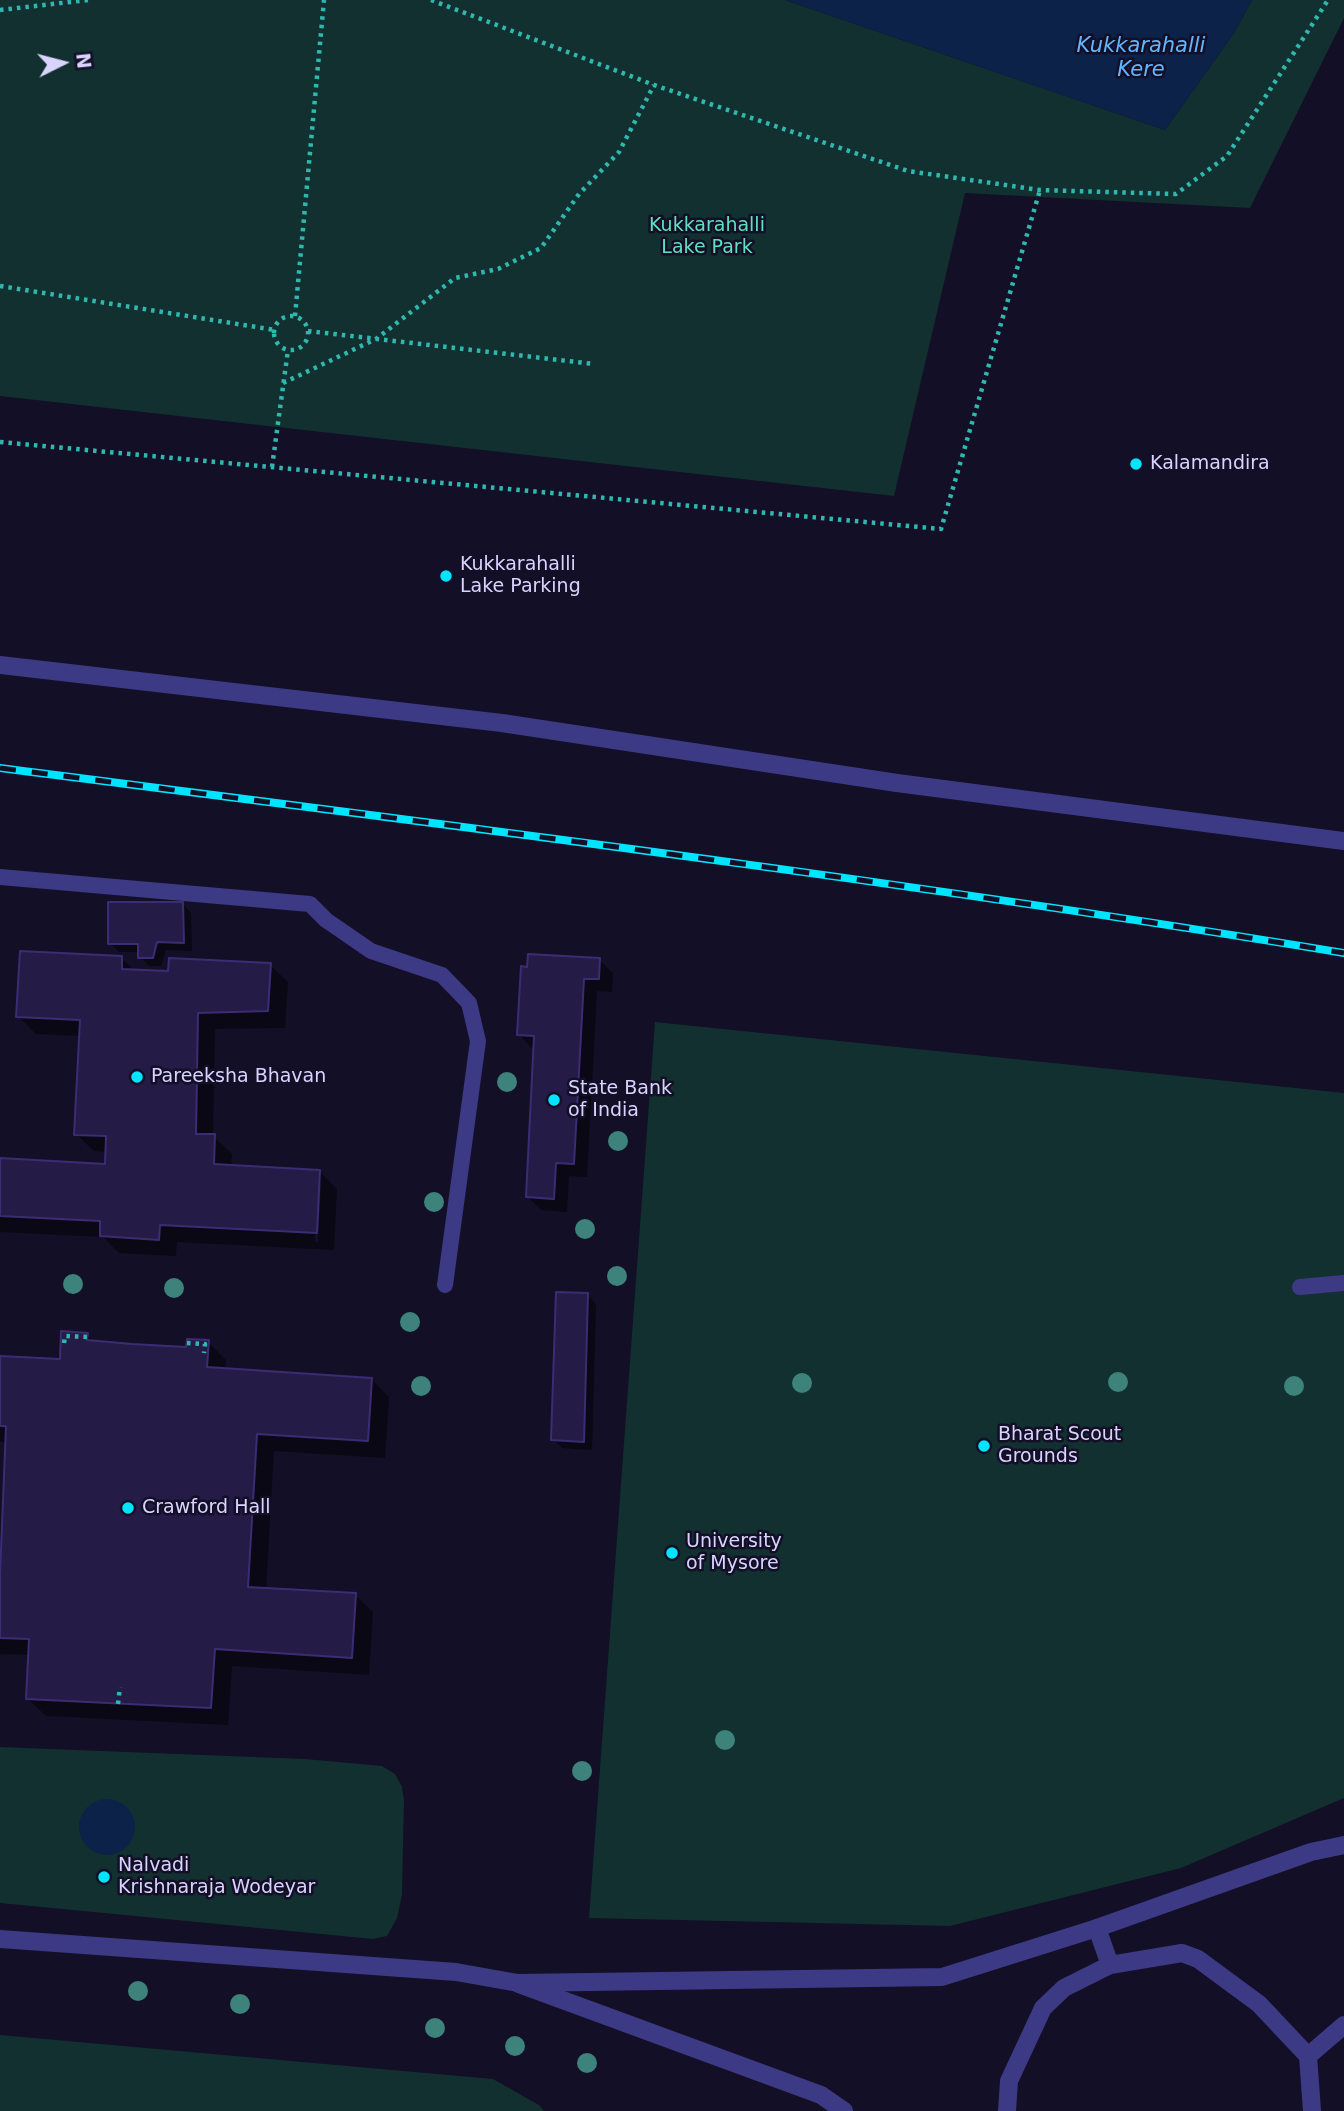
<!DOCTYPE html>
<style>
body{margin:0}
#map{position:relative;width:1344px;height:2111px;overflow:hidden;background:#130f26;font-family:"DejaVu Sans",sans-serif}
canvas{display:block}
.north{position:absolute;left:28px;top:28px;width:70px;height:70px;-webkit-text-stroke:5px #130f26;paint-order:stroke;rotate:84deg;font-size:19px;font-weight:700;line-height:28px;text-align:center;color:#d9d4ff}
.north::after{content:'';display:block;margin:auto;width:24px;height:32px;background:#d9d4ff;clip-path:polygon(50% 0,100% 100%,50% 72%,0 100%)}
</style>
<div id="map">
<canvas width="1344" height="2111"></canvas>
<div class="north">N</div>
</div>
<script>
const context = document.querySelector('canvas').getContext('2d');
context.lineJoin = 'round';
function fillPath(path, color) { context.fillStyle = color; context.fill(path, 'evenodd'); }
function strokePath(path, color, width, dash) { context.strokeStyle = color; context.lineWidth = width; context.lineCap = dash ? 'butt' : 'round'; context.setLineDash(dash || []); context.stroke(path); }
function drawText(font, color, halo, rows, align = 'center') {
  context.font = font + ' "DejaVu Sans",sans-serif'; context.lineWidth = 5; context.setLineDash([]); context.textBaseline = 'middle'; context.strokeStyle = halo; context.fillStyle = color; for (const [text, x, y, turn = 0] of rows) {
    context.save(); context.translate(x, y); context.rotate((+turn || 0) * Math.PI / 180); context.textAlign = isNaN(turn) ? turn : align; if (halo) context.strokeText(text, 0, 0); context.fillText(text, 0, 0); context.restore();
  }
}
const green = new Path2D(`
 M0 0H785L1165 130 1234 33 1252 0H1344V18L1250 208 965 193 894 496 0 396Z
 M655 1022 1344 1093V1798L1181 1868 950 1926 589 1918Z
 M0 1747 305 1759 382 1766 395 1774 402 1787 404 1800 402 1895 397 1918 387 1936 373 1939 0 1903Z
 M0 2035 493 2079 539 2105 544 2111H0Z`);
const water = new Path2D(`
 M785 0H1252L1234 33 1165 130Z
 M79 1827a28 28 0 1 1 56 0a28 28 0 1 1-56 0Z`);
const shadow = new Path2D(`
 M183 904 191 913 192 951 166 950 161 966H149L140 957V952H119L110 943Z
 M121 958 135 971 170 973 270 965 288 982 285 1028 215 1029 213 1136 232 1154 231 1167 319 1171 337 1189 334 1250 177 1242 176 1256 119 1253 103 1237 0 1232V1160L106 1166 107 1152 94 1151 76 1134 81 1036 36 1034 18 1016ZM317 1185H321L318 1242H315Z
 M599 960 613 973 612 992 597 991 587 1177 569 1176 567 1212 541 1210 527 1196 535 1048H532L519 1034Z
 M587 1295 596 1304 592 1450 562 1448 553 1439Z
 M87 1335 95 1343 188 1349 208 1342 226 1360 225 1370 371 1379 389 1397 385 1458 274 1451 266 1589 355 1595 373 1612 369 1675 232 1666 228 1725 46 1716 28 1699 30 1655 0 1654V1577L7 1442H0V1357L61 1361Z`);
const building = new Path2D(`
 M108 902H183L184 943 157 942 153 958H138V944H108Z
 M20 951 122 956V969L168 971 169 958 271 963 268 1011 198 1013 196 1134H215L214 1164 320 1170 317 1233 160 1225 159 1240 100 1236V1221L0 1216V1158L105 1164 106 1136 74 1135 80 1020 16 1017Z
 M528 954 600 958 599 979H584L574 1164 556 1163 554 1199 526 1197 534 1036 517 1035 521 966 527 967Z
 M556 1292 588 1293 584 1442 551 1440Z
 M61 1331 88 1333 87 1340 132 1344 186 1347 187 1339 209 1340 207 1367 372 1378 368 1441 257 1434 248 1587 356 1593 352 1658 215 1649 211 1708 26 1699 29 1639 0 1638V1575L6 1426H0V1356L60 1359Z`);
const path = new Path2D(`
 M431 0 654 85 908 171 1040 190 1176 194 1227 156 1328 0
 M0 10 88 0
 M0 286 275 330
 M295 316 324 0
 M274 333a17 17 0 1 1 34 0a17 17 0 1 1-34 0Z
 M308 331 594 364
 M283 383 376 339 455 278 498 269 541 248 579 194 619 152 654 85
 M0 442 941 529 1040 190
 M272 467 288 350
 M64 1343 65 1336 88 1337
 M187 1343 205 1344 204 1353
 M118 1704 120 1687`);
const service = new Path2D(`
 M0 877 310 904 326 920 371 951 442 975 469 1003 478 1041 445 1285
 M1300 1287 1344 1283`);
const minor = new Path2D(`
 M1097 1928 1110 1965
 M519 1984 821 2095 844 2111
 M1308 2056 1344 2025
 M1007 2111 1009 2081 1043 2008 1064 1988 1110 1965 1182 1953 1198 1959 1259 2004 1308 2056 1312 2111`);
const tertiary = new Path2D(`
 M0 665 502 723 897 783 1344 841
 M0 1939 456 1972 518 1983 942 1977 1097 1928 1311 1852 1344 1845`);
const rail = new Path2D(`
 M0 768C449 825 898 880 1344 953`);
const trees = [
 [507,1082],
 [618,1141],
 [434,1202],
 [585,1229],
 [617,1276],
 [73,1284],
 [174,1288],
 [410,1322],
 [1118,1382],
 [802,1383],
 [421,1386],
 [1294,1386],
 [725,1740],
 [582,1771],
 [138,1991],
 [240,2004],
 [435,2028],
 [515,2046],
 [587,2063]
];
const markers = [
 [1136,464,7,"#00e5ff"],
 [446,576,7,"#00e5ff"],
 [137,1077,7,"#00e5ff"],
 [554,1100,7,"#00e5ff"],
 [984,1446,7,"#00e5ff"],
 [128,1508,7,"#00e5ff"],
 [672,1553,7,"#00e5ff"],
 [104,1877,7,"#00e5ff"]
];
const parkNames = [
 ["Kukkarahalli",707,226],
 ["Lake Park",707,248]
];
const poiNames = [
 ["Kalamandira",1150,464],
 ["Kukkarahalli",460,565],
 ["Lake Parking",460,587],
 ["Pareeksha Bhavan",151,1077],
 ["State Bank",568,1089],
 ["of India",568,1111],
 ["Bharat Scout",998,1435],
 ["Grounds",998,1457],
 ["Crawford Hall",142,1508],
 ["University",686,1542],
 ["of Mysore",686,1564],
 ["Nalvadi",118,1866],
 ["Krishnaraja Wodeyar",118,1888]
];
const waterNames = [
 ["Kukkarahalli",1141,47],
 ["Kere",1141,71]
];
fillPath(green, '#12302f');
fillPath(water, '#0c2248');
fillPath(shadow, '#0007');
fillPath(building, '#241b47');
strokePath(building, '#3b2d73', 2);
strokePath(path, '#2fb8b0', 4.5, [3.5, 5]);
strokePath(service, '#3d3a85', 16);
strokePath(minor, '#3d3a85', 18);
strokePath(tertiary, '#3d3a85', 18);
strokePath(rail, '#00e5ff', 8);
strokePath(rail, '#130f26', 5, [16]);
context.fillStyle = '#3d827b';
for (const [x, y] of trees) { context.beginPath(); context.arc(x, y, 10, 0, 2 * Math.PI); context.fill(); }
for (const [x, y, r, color] of markers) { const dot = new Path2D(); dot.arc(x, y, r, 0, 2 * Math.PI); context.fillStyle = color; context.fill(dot); strokePath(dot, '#130f26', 2.5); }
drawText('19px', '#5fe0c0', '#130f26', parkNames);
drawText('19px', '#d9d4ff', '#130f26', poiNames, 'left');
drawText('italic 21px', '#62b6ff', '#130f26', waterNames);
</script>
